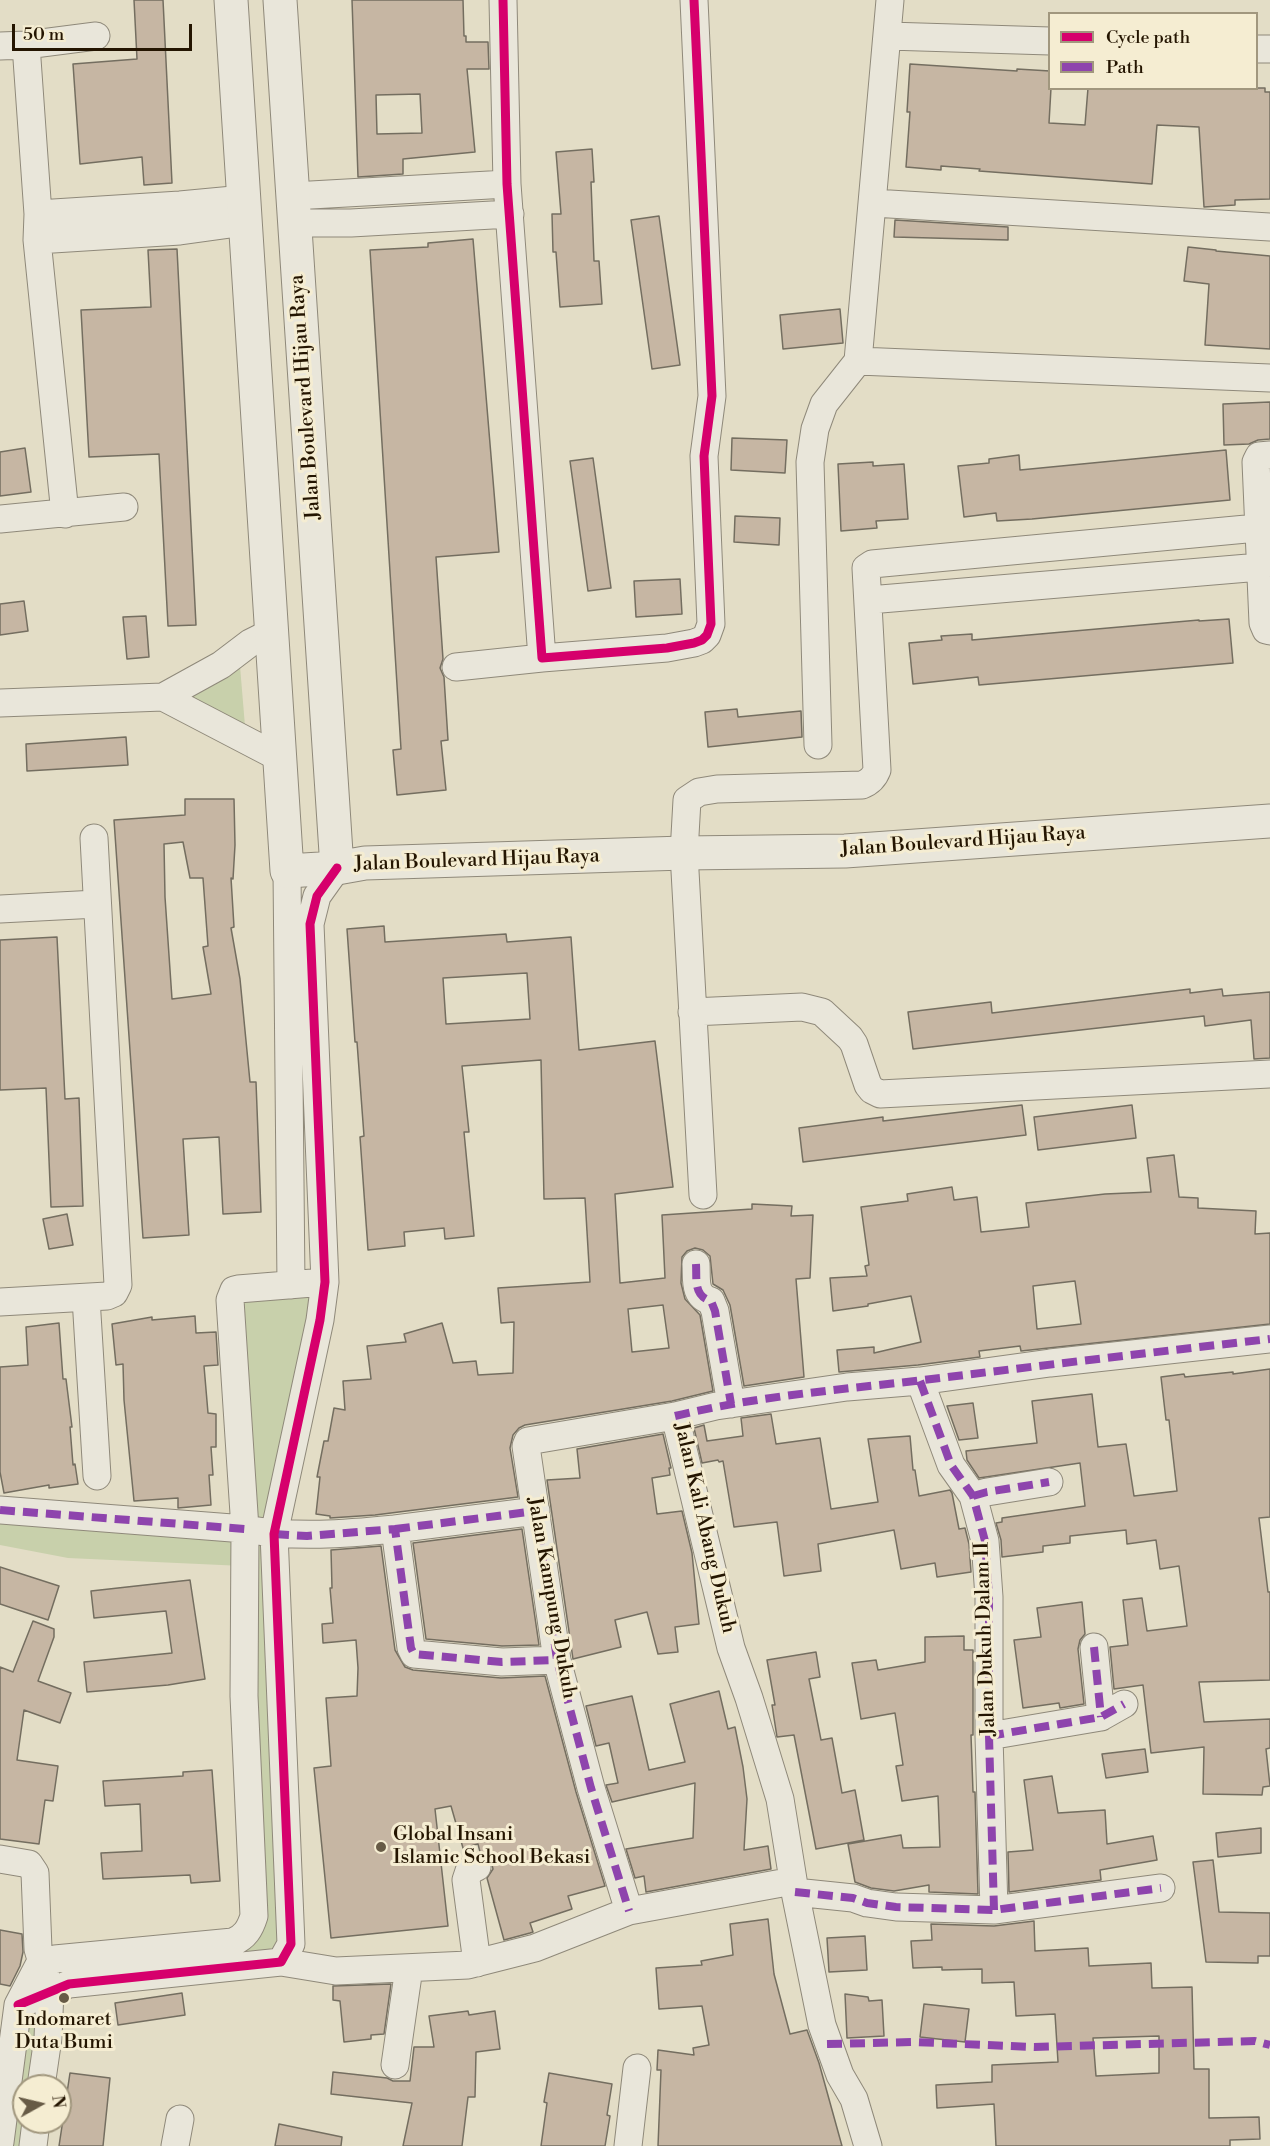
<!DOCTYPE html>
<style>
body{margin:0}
#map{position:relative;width:1270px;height:2146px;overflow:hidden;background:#e3ddc6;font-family:"Libre Bodoni",serif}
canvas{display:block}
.legend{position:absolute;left:1048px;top:12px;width:210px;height:78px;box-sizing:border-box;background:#f5edd2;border:2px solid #a1977e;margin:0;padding:8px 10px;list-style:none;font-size:18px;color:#241501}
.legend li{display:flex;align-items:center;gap:12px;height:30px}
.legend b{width:30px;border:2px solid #a1977e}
.north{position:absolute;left:12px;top:2074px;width:60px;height:60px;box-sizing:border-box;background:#f5edd2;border:2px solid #a1977e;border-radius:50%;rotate:82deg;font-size:16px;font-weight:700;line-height:24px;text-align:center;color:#241501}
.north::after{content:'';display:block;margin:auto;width:21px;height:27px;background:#675b46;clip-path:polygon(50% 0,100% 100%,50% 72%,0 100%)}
.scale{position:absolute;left:12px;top:24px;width:180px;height:27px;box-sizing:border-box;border:3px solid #241501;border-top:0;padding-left:8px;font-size:18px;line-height:21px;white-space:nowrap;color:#241501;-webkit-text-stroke:4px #f5edd2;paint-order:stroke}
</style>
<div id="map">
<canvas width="1270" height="2146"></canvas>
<ul class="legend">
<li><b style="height:8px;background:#d6006c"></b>Cycle path</li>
<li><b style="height:8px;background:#8e44ad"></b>Path</li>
</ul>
<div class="north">N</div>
<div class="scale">50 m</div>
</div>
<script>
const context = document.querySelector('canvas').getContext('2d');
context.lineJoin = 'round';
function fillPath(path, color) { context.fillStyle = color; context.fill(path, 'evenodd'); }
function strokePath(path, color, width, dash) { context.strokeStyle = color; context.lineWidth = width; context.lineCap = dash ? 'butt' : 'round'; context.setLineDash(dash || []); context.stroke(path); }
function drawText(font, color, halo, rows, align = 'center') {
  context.font = font + ' "Libre Bodoni",serif'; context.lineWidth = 6; context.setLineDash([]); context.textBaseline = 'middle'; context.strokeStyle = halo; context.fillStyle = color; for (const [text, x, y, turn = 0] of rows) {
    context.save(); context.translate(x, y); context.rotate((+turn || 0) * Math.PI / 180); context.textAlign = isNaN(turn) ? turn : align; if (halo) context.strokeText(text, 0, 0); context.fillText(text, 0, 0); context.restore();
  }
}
const green = new Path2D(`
 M240 666 245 726 190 697 218 682Z
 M325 1282 274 1534 290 1950 60 1987 41 2086H24V2122L32 2146H0L40 1963 247 1932 243 1566 68 1558 0 1545V1510L244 1529 230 1300Z`);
const building = new Path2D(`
 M134 0H163L172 183 144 185 142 157 80 164 73 64 137 59Z
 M352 0H463L464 36H466V42H488L489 69H467L475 152 403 159V174L358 177ZM420 94 422 133 377 134 376 95Z
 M910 64 1017 71V69L1050 71 1051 88 1049 123 1085 125 1088 88H1265V92H1270V199L1235 200V205L1204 207 1199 127 1157 125 1152 184 979 171 980 169 941 166V170L906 167 910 112H907Z
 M592 149 594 182H591L594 261H599L602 304 560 307 556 252H553L552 214H561L556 152Z
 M659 216 680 365 652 369 631 220Z
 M895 220 1008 227V240L894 237Z
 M473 239 499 552 436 557 443 659 440 668 444 677 448 740 441 741 446 790 397 795 393 750 401 749 370 250 428 247V243Z
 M1188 247 1216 250V251L1270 256V349L1205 345 1209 284 1184 281Z
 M177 249 196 625 168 626 159 454 89 457 81 310 151 307 148 250Z
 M840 309 843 343 783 349 780 315Z
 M1270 402V439L1258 440 1249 444 1224 445 1223 404Z
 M732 438 787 440 785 473 731 470Z
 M25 448 31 492 0 496V452Z
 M1226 450 1230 500 1032 519 997 521 996 513 964 517 958 466 989 463V459L1019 455 1020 470Z
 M593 458 611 588 588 591 570 461Z
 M873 462V466L904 464 908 519 876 521 877 528 841 531 838 464Z
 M735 516 780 518 779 545 734 542Z
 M680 579 682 614 636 617 634 581Z
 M24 601 28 631 0 635V604Z
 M146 616 149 657 127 659 123 617Z
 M1229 619 1233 663 979 685 978 677 913 684 909 643 942 640 941 636 972 634V640L1199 620V621Z
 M737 709 738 717 801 711 802 737 708 747 705 712Z
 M126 737 128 765 27 771 26 744Z
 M185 799H234L235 845 233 879 231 878 234 927 231 928 240 979 250 1082H256L261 1212 223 1214 219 1137 183 1139 189 1235 143 1238 114 820 185 815ZM183 842 190 878H203L208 946 203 947 211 994 172 999 165 897 164 844Z
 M384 926 385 942 506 934 507 942 571 937 579 1050 655 1041 673 1187 615 1194 620 1283 665 1278 662 1215 752 1209V1204L792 1206 791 1216 813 1215 810 1278 796 1279 804 1377 744 1386 730 1305 723 1290 713 1284 710 1256 703 1250 695 1248 687 1251 682 1257 681 1283 685 1299 700 1315 713 1391 672 1401 525 1425 519 1428 513 1435 510 1448 518 1497 375 1515 330 1518V1516L316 1514 320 1477H317L324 1441H328L334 1408 345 1410 343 1381 371 1379 367 1346 406 1342 404 1334 442 1323 453 1363 476 1361 478 1375 513 1373 514 1322 501 1323 498 1288 590 1282 585 1198 544 1199 541 1060 462 1066 469 1132H464L474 1236 445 1239 444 1228 404 1232 405 1246 368 1250 360 1137 364 1136 357 1042H355L347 929ZM527 973 530 1019 446 1024 443 978ZM663 1305 669 1348 632 1352 628 1309Z
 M57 937 65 1099 79 1098 83 1206 51 1207 46 1088 0 1090V940Z
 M1190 989V993L1222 989 1223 996 1270 992V1058L1254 1059 1251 1020 1205 1026 1204 1016 913 1049 908 1012 991 1002 992 1013Z
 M1022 1105 1026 1135 803 1162 799 1128 883 1117V1121Z
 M1132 1105 1136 1138 1038 1150 1034 1117Z
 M1174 1155 1179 1197 1198 1198V1208L1256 1211 1255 1234 1270 1233V1324L1021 1351 1020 1346 979 1351 980 1357 918 1365 839 1372 837 1350 874 1347V1353L921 1342 911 1296 868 1304V1306L833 1311 830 1278 867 1276 865 1266 869 1265 861 1207 908 1201 907 1194 952 1187 954 1200 977 1197 981 1232 1029 1227 1026 1203 1105 1194 1151 1192 1147 1158ZM1075 1281 1081 1324 1037 1329 1033 1286Z
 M67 1214 73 1245 49 1249 43 1219Z
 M195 1316 196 1333 216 1332 218 1365 204 1366 208 1413 216 1414V1447H211L213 1475H209L211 1505 178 1508V1498L134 1501 124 1400 123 1364 116 1365 112 1324 152 1317V1320Z
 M59 1323 63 1379H66L72 1427H70L73 1465 75 1464 78 1484 49 1488V1485L4 1493 0 1472V1367L28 1365 26 1327Z
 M1270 1369V1517L1259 1518 1268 1592H1270V1680L1199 1682 1204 1722 1270 1719V1748L1266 1749 1270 1786 1263 1787 1262 1795 1203 1794 1204 1747 1151 1753 1143 1685 1114 1689 1110 1647 1128 1645 1123 1600 1142 1598 1147 1631 1187 1626 1179 1566 1160 1569 1156 1540 1127 1544 1126 1530 1070 1536V1543L1043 1546V1552L1002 1557 1001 1540 996 1523 1002 1522V1518L1085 1506 1080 1463 979 1478 967 1460 966 1451 1037 1443 1032 1401 1092 1394 1098 1447 1126 1444 1134 1496 1177 1491 1169 1420H1166L1161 1377 1184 1374 1185 1377 1233 1372V1374Z
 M973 1403 978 1438 959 1440 947 1406Z
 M771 1414 776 1444 820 1438 831 1509 878 1502 868 1439 910 1436 913 1470H915L919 1496 950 1490 952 1493 959 1529 965 1528 969 1544 971 1572 937 1577 935 1563 901 1569 894 1530 818 1544 821 1571 784 1576 777 1522 734 1527 723 1461 719 1462 718 1460 702 1463 694 1428 704 1425 707 1441 743 1436 741 1418Z
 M663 1434 671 1468H669L670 1475 652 1478 657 1514 682 1511 692 1553 699 1624 675 1627 678 1652 658 1654 647 1612 615 1620 621 1647 573 1659 547 1480 580 1478 577 1449Z
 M522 1529 539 1645 502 1646 426 1639 413 1543Z
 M381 1546 395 1650 405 1667 413 1670 501 1678 545 1676 576 1792 605 1886 568 1896 572 1909 530 1923 533 1932 530 1933 504 1940 487 1878 493 1869 491 1861 486 1854 480 1852 478 1844 463 1848 451 1806 435 1809 448 1926 331 1938 314 1768 331 1766 326 1698 357 1696 358 1668 356 1640 323 1643 322 1624 333 1623 330 1588H332L331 1550Z
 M0 1567 59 1586 48 1620 0 1604Z
 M190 1580 205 1679 168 1685 87 1692 84 1662 172 1653 166 1611 94 1618 91 1591Z
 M1082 1602 1085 1634 1080 1640 1078 1649 1084 1704 1060 1708 1059 1703 1023 1708 1014 1640 1041 1637 1037 1608Z
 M33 1621 54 1629V1637L38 1681 71 1693 60 1723 24 1710 17 1760 58 1766 53 1801 45 1800 39 1844 0 1839V1667L13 1672Z
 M964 1636V1650H973V1735H971L973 1792H975L978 1894 929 1892V1885L894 1891 871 1888 855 1882 848 1844 901 1835 903 1848 940 1847 938 1796 902 1801 896 1766 903 1765 895 1713 861 1719 852 1663 876 1660 878 1670 925 1662V1637Z
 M816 1652 820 1677 809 1679 821 1740 832 1738 842 1793 855 1790 864 1840 816 1849 794 1735 777 1737 772 1705H775L767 1660Z
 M719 1691 728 1729 735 1727 743 1767 747 1799 744 1850 768 1846 771 1869 646 1892 644 1876 635 1878 626 1849 693 1838 695 1783 612 1802 606 1785 618 1783 609 1743 596 1746 586 1706 632 1696 649 1770 685 1762 670 1704Z
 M1145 1749 1148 1772 1106 1778 1102 1754Z
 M212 1770 220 1881 191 1883 190 1875 103 1879 101 1853 142 1851 140 1804 105 1806 103 1781 183 1776V1772Z
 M1052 1776 1058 1813 1105 1810 1107 1844 1153 1836 1157 1860 1100 1870 1101 1880 1009 1892 1008 1852 1033 1850 1024 1780Z
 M1261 1828V1853L1218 1857 1216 1833Z
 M1213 1860 1219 1912 1270 1913V1956H1258V1963L1206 1962 1193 1862Z
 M768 1919 774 1974 790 2034 807 2030 819 2063 842 2146H658L661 2070H657L658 2050 694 2055 693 2048 709 2045 702 2006 659 2009 656 1968 702 1965 701 1961 733 1955 730 1924Z
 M1034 1921 1035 1951 1088 1948 1089 1966 1151 1963 1152 1988 1192 1987 1194 2069H1209V2118L1259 2117 1260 2139 1230 2140V2146H996L994 2104 937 2108 936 2085 992 2082V2065L1058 2062 1055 2014 1016 2016 1014 1982 982 1983V1969L942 1970V1967L913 1968 911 1941 932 1940 931 1924 994 1926ZM1159 2036V2073L1096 2076 1093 2038Z
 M0 1930 22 1934 23 1952 20 1966 10 1986 0 1984Z
 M865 1936 867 1970 829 1972 827 1938Z
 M391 1984 384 2034 371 2035V2039L344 2042 340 2001 333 2000V1986Z
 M182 1993 185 2015 118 2025 115 2003Z
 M845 1994 868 1997 869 2001 882 2000 884 2036 847 2038Z
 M924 2004 969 2009 965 2042 920 2037Z
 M468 2011 469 2015 495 2011 500 2049 476 2052 475 2097H468L462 2146H403L412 2103 331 2094 333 2072 387 2078 393 2081H410L414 2047H434L429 2016Z
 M70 2073 110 2078 103 2146H59Z
 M549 2073 612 2084 607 2115 610 2116 605 2146H541L547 2103 544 2102Z
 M279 2124 342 2137 341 2146H275Z`);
const minor = new Path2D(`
 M503 0 507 184 542 658 667 648 694 643 702 640 707 635 711 624 704 456 712 396 694 0
 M888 36 1050 41
 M26 45 38 214 37 240 65 514
 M0 46 26 45 96 36
 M1256 49H1270
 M293 196 507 184
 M873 203 1270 227
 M38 214 180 205 244 199
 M295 223H351L510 214
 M37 240 180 231 245 222
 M858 361 1270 378
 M1270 455 1259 456 1256 462 1263 623 1266 630 1270 631
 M0 519 124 507
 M869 600 1260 567
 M456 667 542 658
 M163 697 280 758
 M0 703 163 697 221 665 250 643 272 632
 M818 745 810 462 815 429 824 404 858 361 890 0
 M287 871 291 1285
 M0 909 97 904
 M692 1012 802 1007 822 1012 850 1038 854 1044 868 1085 872 1090 880 1094 1270 1074
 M703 1195 684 853 687 800 699 792 717 789 862 785C870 782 874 778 877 770L866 568 872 564 1257 528
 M696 1264C697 1279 693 1296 711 1301L715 1311 731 1404
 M86 1298 97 1476
 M0 1302 107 1296 114 1293 118 1285 94 838
 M920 1381 951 1465 973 1496 985 1541 989 1597V1736L994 1910
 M675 1416 731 1648 749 1698 780 1799 795 1892 822 2025 840 2075 854 2099 868 2146
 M973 1496 987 1492 1049 1482
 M0 1510 245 1529C295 1538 345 1534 395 1529L411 1648 414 1654 502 1662 557 1660
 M395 1529 536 1511
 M1094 1647 1101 1717
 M989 1736 1101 1717 1124 1704
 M0 1859 29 1864 35 1873 38 1949 50 1991 48 2038 41 2086
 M795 1892 853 1898 867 1903 896 1907 994 1910 1161 1888
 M629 1911 591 1788 557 1660 526 1446 528 1441 675 1416 716 1406 847 1387 920 1381 1050 1363 1270 1339
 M281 1962 336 1971 468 1965 535 1948 629 1911 793 1881
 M477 1963 466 1880 469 1871 477 1867
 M18 2005 69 1984 281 1962 291 1944 274 1534 320 1320 325 1282 310 924 317 896 337 868
 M395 2065 409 1968
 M0 2142 18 2005 40 1963 55 1959 233 1942C245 1937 250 1929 254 1916L244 1696 245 1529 230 1300 234 1290 238 1289 325 1282
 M33 2146 36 2122
 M175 2146 180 2119
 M628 2146 637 2068`);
const tertiary = new Path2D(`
 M231 0 287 871 337 868 365 863 684 853 845 851 1270 821
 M280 0 337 868`);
const quiet = new Path2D(`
 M696 1264C697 1279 693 1296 711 1301L715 1311 731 1404
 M920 1381 951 1465 973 1496 985 1541 989 1597V1736L994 1910
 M675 1416C757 1396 839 1390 923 1380 1038 1366 1154 1352 1270 1339
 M973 1496 987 1492 1049 1482
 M0 1510 245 1529
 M395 1529 536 1511 557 1660 591 1788 629 1911
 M274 1534 307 1536 395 1529 411 1648 414 1654 502 1662 557 1660
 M1094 1647 1101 1717
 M989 1736 1101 1717 1124 1704
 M795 1892 853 1898 867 1903 896 1907 994 1910 1161 1888
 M827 2044 914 2042 1034 2047 1255 2041 1270 2045`);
const cycleway = new Path2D(`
 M503 0 507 184 542 658 667 648 694 643 702 640 707 635 711 624 704 456 712 396 694 0
 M18 2005 69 1984 281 1962 291 1944 274 1534 320 1320 325 1282 310 924 317 896 337 868`);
const markers = [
 [381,1847,6,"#675b46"],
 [64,1998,6,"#675b46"]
];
const streetNames = [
 ["Jalan Boulevard Hijau Raya",306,397,-94],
 ["Jalan Boulevard Hijau Raya",963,842,-4],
 ["Jalan Boulevard Hijau Raya",477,861,-2],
 ["Jalan Kali Abang Dukuh",704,1528,77],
 ["Jalan Kampung Dukuh",551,1598,80],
 ["Jalan Dukuh Dalam II",986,1639,-92]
];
const poiNames = [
 ["Global Insani",393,1835],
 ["Islamic School Bekasi",393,1858],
 ["Indomaret",64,2020,"center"],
 ["Duta Bumi",64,2043,"center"]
];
fillPath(green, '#c8d0ab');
fillPath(building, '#c6b6a3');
strokePath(building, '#746e60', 1.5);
strokePath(minor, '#8f897a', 29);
strokePath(tertiary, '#8f897a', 35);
strokePath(minor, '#e9e6da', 27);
strokePath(tertiary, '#e9e6da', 33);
strokePath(quiet, '#8e44ad', 8, [15, 8]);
strokePath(cycleway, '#d6006c', 9);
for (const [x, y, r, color] of markers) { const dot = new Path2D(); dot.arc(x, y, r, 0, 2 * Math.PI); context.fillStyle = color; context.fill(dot); strokePath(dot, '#f5edd2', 2); }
drawText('20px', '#241501', '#f5edd2', streetNames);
drawText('20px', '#241501', '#f5edd2', poiNames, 'left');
</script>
